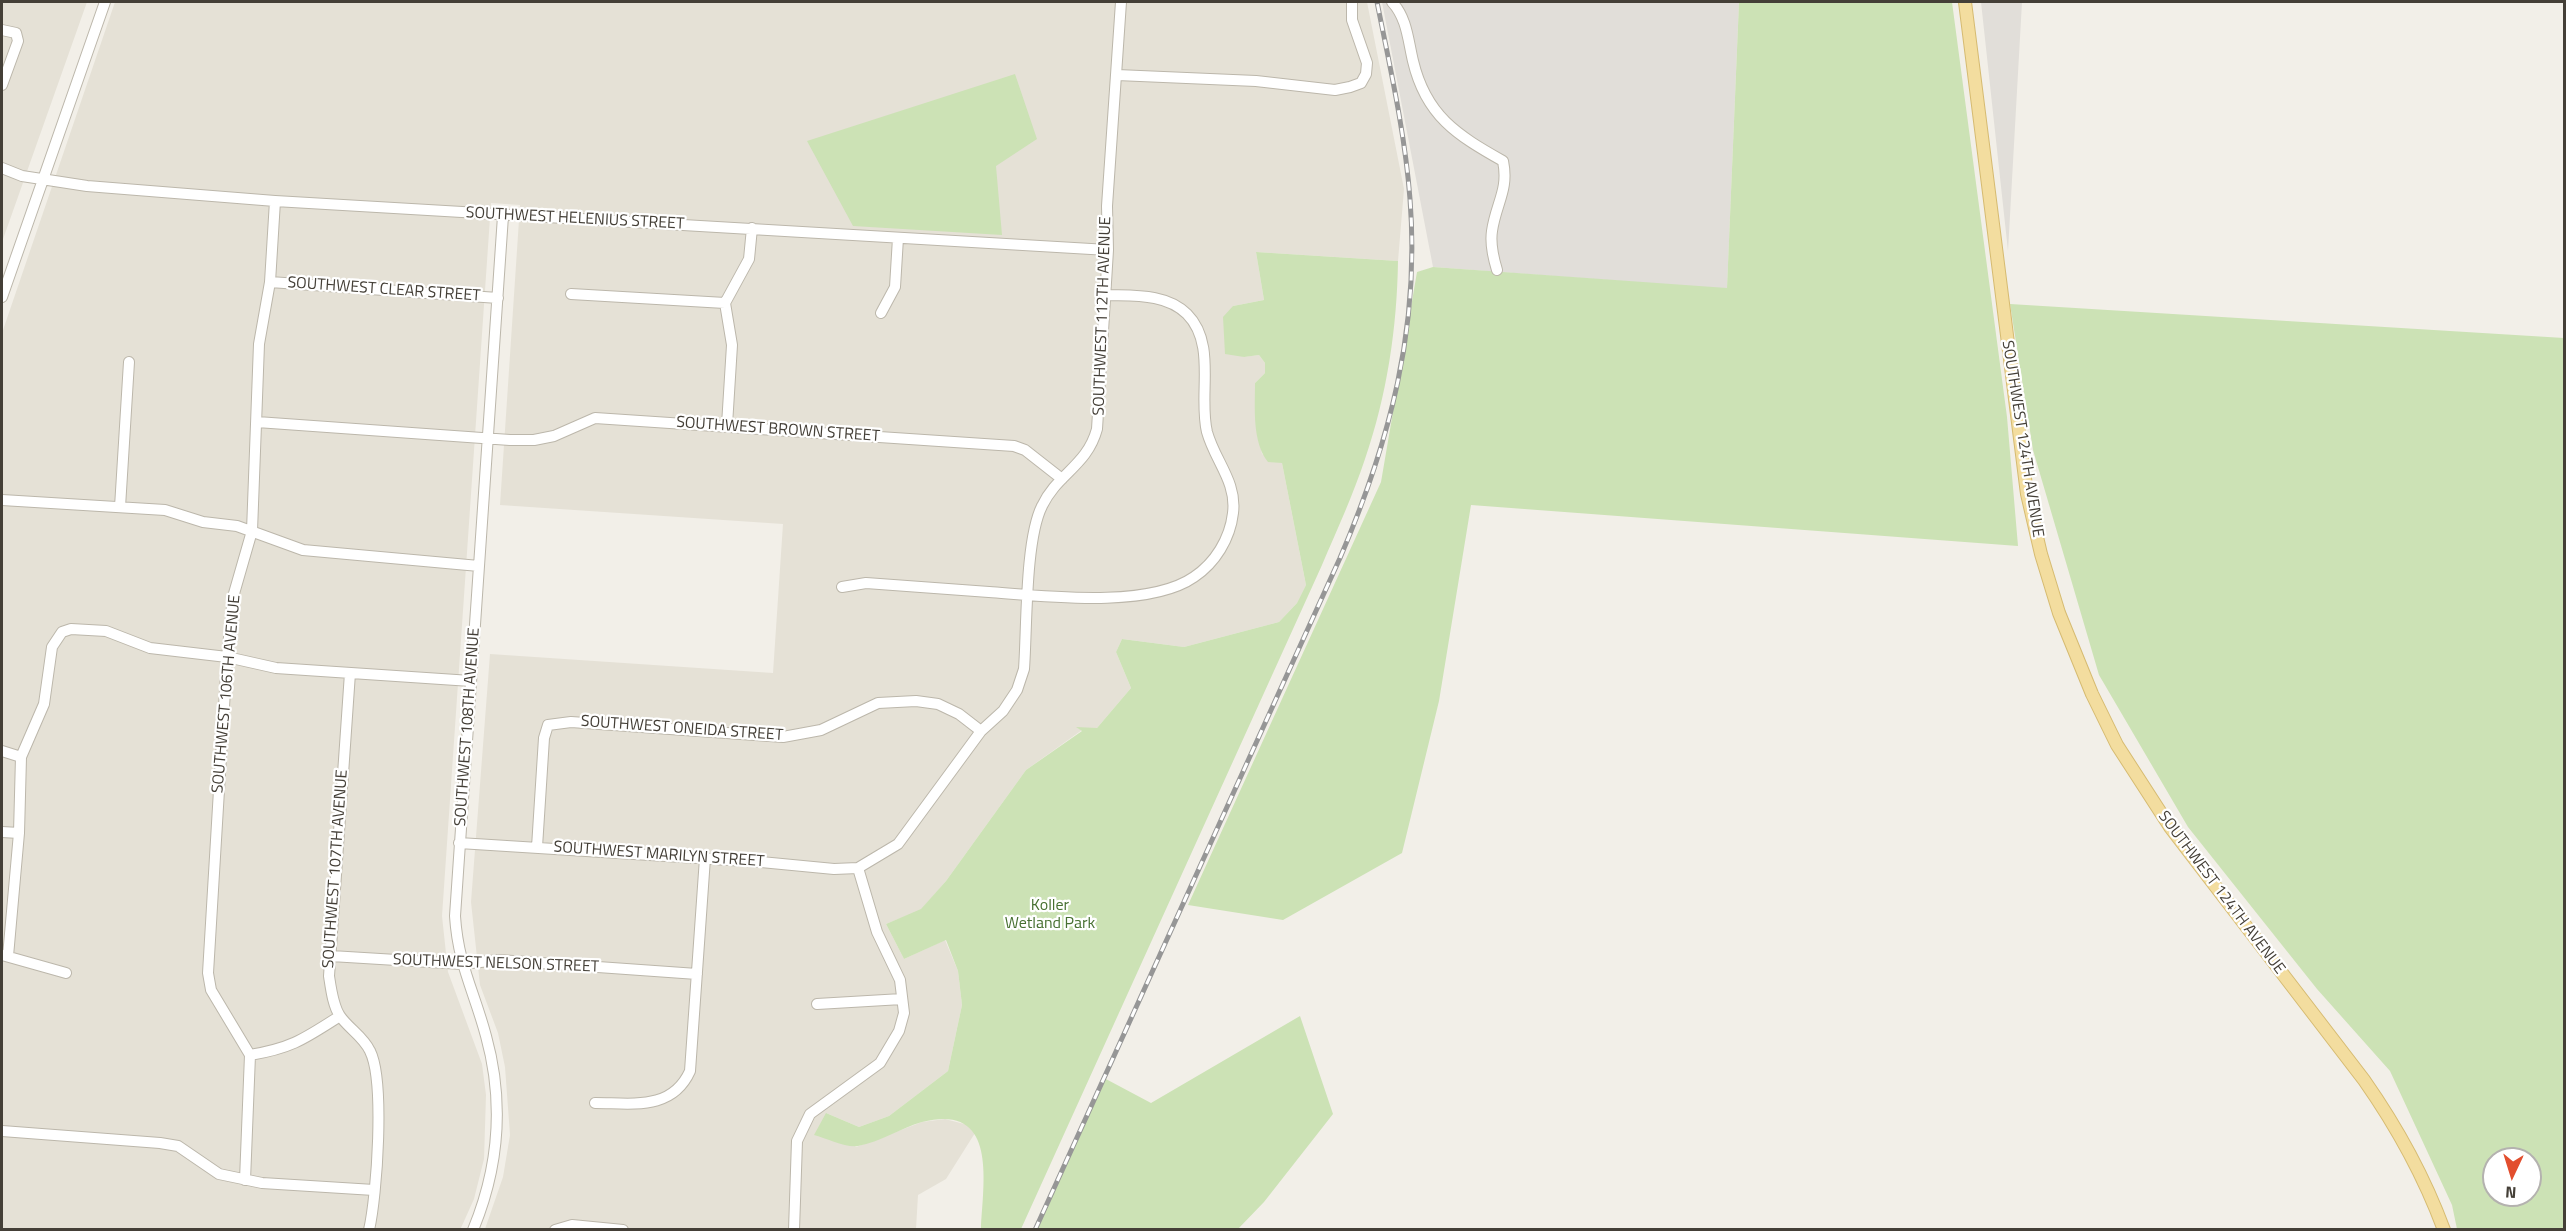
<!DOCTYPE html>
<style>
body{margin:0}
#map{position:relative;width:2566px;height:1231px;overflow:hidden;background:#f2efe8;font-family:"Titillium Web",sans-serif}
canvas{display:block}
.frame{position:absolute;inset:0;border:3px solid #443f37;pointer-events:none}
.north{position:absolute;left:2482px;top:1147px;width:60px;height:60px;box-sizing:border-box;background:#fff;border:2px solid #b4b2af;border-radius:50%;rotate:184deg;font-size:16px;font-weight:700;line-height:24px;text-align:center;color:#443f37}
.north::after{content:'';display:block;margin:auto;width:21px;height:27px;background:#e24e2e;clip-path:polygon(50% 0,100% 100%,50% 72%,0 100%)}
</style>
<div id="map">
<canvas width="2566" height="1231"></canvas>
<div class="frame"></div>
<div class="north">N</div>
</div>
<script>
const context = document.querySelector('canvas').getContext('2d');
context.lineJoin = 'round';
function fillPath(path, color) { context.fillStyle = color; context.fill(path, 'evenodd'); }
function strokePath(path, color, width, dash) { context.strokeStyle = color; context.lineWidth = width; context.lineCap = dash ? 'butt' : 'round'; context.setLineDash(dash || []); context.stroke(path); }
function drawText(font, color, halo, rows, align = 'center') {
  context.font = font + ' "Titillium Web",sans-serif'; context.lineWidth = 4.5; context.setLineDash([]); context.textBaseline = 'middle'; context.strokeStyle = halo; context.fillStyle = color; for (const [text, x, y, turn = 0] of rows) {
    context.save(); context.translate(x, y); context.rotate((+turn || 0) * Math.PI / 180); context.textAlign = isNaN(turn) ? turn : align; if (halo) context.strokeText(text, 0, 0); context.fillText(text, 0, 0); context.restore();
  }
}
const residential = new Path2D(`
 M2 2H87L2 242Z
 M115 2H1367L1404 189 1398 261 1256 252 1264 300 1233 306 1243 357 1259 355 1265 363V373L1255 383 1259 438 1262 454 1282 463 1306 585 1297 603 1279 622 1184 647 1122 639 1116 652 1131 688 1097 728H1078L1082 730 1026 770 946 881 921 910 886 924 904 959 945 940 958 971 962 1005 948 1071 889 1116 859 1127 826 1113 856 1147 922 1122 945 1119 968 1125 975 1133 946 1179 918 1195 916 1229H485L503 1177 510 1135 505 1067 498 1033 480 985 471 902 490 654 773 673 783 524 500 505 520 205 491 203 442 916 448 972 482 1064 486 1095 484 1159 474 1199 465 1219 460 1230H2V333Z`);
const industrial = new Path2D(`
 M1382 2H1739L1727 289 1433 267Z
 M1981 2H2022L2008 251Z`);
const green = new Path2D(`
 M1739 2H1952L2007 417 2018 546 1471 505 1439 701 1402 853 1283 920 1188 905 1381 482 1417 272 1433 267 1727 288Z
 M1015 74 1037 139 996 166 1002 235 853 226 807 141Z
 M1256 252 1398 261C1397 328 1387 395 1365 459 1353 495 1337 530 1322 565L1021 1229H981C983 1183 999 1102 922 1122 901 1128 880 1142 858 1146 846 1148 826 1138 814 1135L826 1113 859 1127 889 1116 948 1071 962 1005 958 971 946 940 904 959 886 924 921 909 946 881 1026 770 1082 731 1076 727 1097 728 1131 688 1116 652 1122 639 1184 647 1279 622 1297 603 1306 585 1282 463 1268 462C1252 442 1255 408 1255 383L1265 373V363L1259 355 1244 357 1225 354 1223 317 1233 306 1264 300Z
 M2010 304 2564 338V1229H2457L2452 1205 2390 1071 2317 989 2188 827 2099 675 2033 450ZM2494 1159H2530V1195H2494Z
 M1300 1016 1333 1114 1264 1202 1238 1229H1035L1104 1078 1151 1103Z`);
const minor = new Path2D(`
 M1392 2C1407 18 1408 40 1413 61 1426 116 1457 135 1503 161 1509 190 1496 203 1492 231 1490 244 1493 257 1497 270
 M2 30 16 33 18 41 2 85
 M1117 75 1256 81 1335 90 1350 87 1361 83 1366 74 1367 63 1352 20V2
 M2 168 22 176 87 186 275 201 1108 250
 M270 282 498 298
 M571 294 725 303
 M2 297 105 2
 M881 313 895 287 898 238
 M257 422 510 440H534L554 436 595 418 1014 446 1025 450 1062 479
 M727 425 732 345 725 303 749 259 752 228
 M2 500 165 510 203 522 237 526 303 550 479 566
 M120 507 129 362
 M842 587 866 583C907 586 948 589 989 592 1043 596 1148 609 1194 577 1215 563 1230 539 1233 513 1237 482 1215 461 1207 432 1198 395 1217 344 1187 314 1166 293 1133 296 1106 295
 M350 673 329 976C331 989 333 1006 340 1016 349 1029 363 1036 370 1051 385 1081 377 1195 369 1230
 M2 751 21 757
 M2 832 19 833
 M459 843 761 862 834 869 858 868 898 844 981 731 1003 711 1017 690 1024 669C1027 628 1025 540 1042 506 1057 474 1087 466 1097 429L1108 250 1107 206 1121 2
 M537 847 544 738 548 725 571 722 783 737 821 730 878 703 916 701 938 704 959 714 981 731
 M2 955 66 973
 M8 956 19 833 21 757 44 704 52 647 62 632 71 629 106 631 150 648 227 657 276 668 471 681
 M331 956 462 964 499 960 697 974
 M817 1004 902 999
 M250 1055C292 1048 304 1039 340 1016
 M595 1103C632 1103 672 1111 690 1071L705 858
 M2 1131 160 1143 178 1146 219 1174 262 1183 374 1190
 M245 1180 250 1055 211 990 208 973 227 657 233 597 252 531 259 344 270 282 275 201
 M473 1230C499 1167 504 1101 486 1036 474 991 458 964 455 916L503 216
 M555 1230 572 1225 623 1230
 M794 1230 797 1141 810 1114 880 1063 899 1031 904 1013 900 980 877 932 858 868`);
const major = new Path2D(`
 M1965 2 2027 494 2041 554 2059 613 2092 694 2117 745 2170 827 2364 1080C2397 1127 2424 1176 2444 1230`);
const rail = new Path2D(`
 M1035 1230 1340 558C1390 441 1420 328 1410 199 1405 133 1390 67 1377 2`);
const streetNames = [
 ["SOUTHWEST HELENIUS STREET",575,219,3],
 ["SOUTHWEST CLEAR STREET",384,290,4],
 ["SOUTHWEST 112TH AVENUE",1103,316,-88],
 ["SOUTHWEST BROWN STREET",778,430,4],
 ["SOUTHWEST 124TH AVENUE",2022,439,81],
 ["SOUTHWEST 106TH AVENUE",227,694,-85],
 ["SOUTHWEST 108TH AVENUE",468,727,-86],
 ["SOUTHWEST ONEIDA STREET",682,729,4],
 ["SOUTHWEST MARILYN STREET",659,855,4],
 ["SOUTHWEST 107TH AVENUE",336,869,-86],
 ["SOUTHWEST 124TH AVENUE",2221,893,53],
 ["SOUTHWEST NELSON STREET",496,964,2]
];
const parkNames = [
 ["Koller",1050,906],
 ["Wetland Park",1050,924]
];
fillPath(residential, '#e5e1d6');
fillPath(industrial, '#e1ded9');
fillPath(green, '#cce2b5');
strokePath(minor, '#bcb7ab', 12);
strokePath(major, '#d6bb71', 14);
strokePath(minor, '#fff', 10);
strokePath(major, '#f3dd9f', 12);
strokePath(rail, '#969696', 5);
strokePath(rail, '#fff', 3, [9]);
drawText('16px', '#443f37', '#fff', streetNames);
drawText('16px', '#477031', '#fff', parkNames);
</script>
